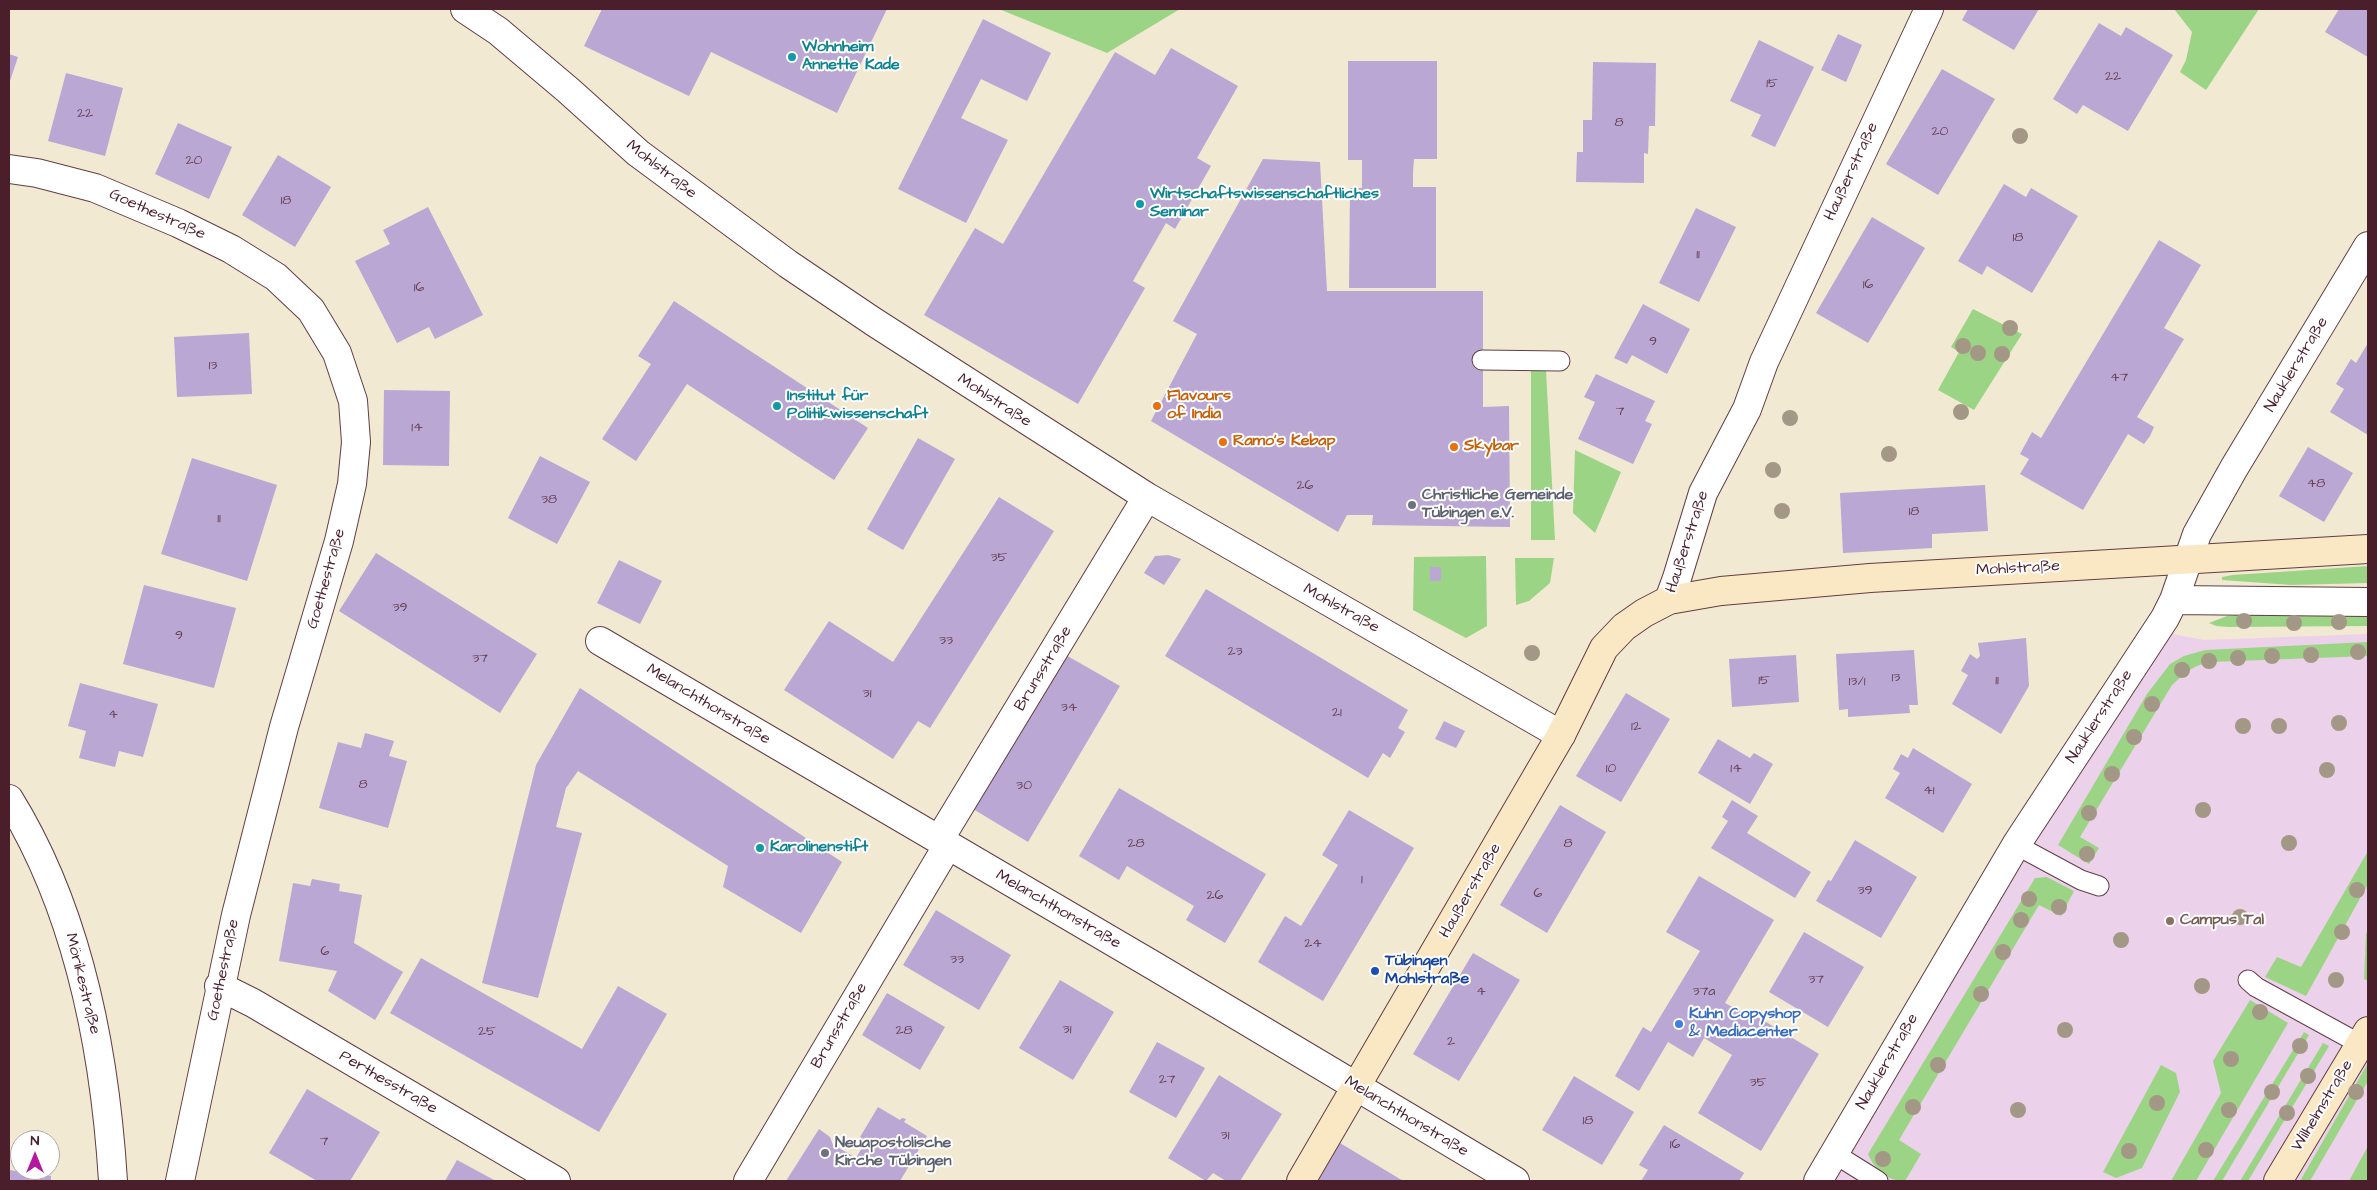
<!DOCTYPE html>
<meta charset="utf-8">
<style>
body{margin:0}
#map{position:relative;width:2377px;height:1190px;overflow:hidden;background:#f2e9d2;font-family:"Architects Daughter",sans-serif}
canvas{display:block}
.frame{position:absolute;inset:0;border:10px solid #4a1f2b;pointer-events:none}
.north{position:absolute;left:10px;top:1130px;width:50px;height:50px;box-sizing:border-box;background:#fff;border:1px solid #b7a5aa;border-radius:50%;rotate:0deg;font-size:14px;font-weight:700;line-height:20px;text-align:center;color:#4a1f2b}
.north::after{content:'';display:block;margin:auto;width:18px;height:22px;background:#b5179e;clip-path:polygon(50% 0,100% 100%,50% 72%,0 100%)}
</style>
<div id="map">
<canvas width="2377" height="1190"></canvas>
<div class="frame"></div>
<div class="north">N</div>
</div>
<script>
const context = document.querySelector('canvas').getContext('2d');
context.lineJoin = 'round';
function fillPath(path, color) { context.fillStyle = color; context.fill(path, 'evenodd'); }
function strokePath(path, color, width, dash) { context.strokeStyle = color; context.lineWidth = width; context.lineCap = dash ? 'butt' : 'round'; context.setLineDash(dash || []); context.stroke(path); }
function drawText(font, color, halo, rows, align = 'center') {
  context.font = font + ' "Architects Daughter",sans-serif'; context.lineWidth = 4; context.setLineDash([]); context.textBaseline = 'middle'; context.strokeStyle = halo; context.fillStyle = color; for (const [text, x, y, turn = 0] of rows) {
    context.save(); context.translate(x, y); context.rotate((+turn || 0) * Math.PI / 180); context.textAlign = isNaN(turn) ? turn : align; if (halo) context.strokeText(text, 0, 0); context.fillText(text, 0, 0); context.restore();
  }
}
const built = new Path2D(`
 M2157 631 2204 640 2368 634V1181H1818Z`);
const green = new Path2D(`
 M999 9H1180L1107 53Z
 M2174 9H2259L2206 90 2180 72 2186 60 2192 32Z
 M1973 309 2022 334 1974 410 1938 390 1959 352 1951 347Z
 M1531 367 1546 370 1555 540H1531Z
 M1575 450 1621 472 1595 533 1573 513Z
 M1486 556 1487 626 1466 638 1413 610 1414 557Z
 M1515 558H1554L1550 583 1529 601 1516 605Z
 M2368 566V583L2291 585 2222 580V577L2233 575Z
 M2248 614H2368V626L2229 627 2216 626 2209 623 2227 616Z
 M2368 642V656L2211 662C2193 665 2185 673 2172 685L2080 837 2099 848 2089 864 2058 845 2147 694 2170 664 2184 656 2205 650Z
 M2368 851V884L2306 996 2265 977 2277 957 2301 967Z
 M2047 877 2074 891 2061 916 2039 905 1899 1140 1921 1154 1905 1181C1887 1181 1875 1170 1868 1154L2035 878Z
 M2368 930V981L2364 979 2366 934Z
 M2250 1000 2288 1023 2196 1181H2171L2221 1093 2213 1061Z
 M2304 1032 2309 1035 2222 1181H2213Z
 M2323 1043 2329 1046 2248 1181H2240Z
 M2368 1063V1081L2310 1181H2300Z
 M2161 1065 2176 1073 2180 1092 2142 1168 2116 1178 2103 1172Z
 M2368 1146V1181H2349Z`);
const building = new Path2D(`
 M602 9H887L837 113 711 52 689 96 584 46Z
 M1968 9H2039L2014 50 1962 20Z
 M2339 9H2368V57L2325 32Z
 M983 19 1051 53 1027 101 981 79 961 118 1008 140 966 223 898 189Z
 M2099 23 2121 36 2126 27 2173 55 2128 131 2083 105 2077 114 2053 99Z
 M1838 34 1862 45 1846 82 1821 70Z
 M1759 40 1814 67 1775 147 1751 136 1761 115 1730 101Z
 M1171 48 1238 86 1197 158 1211 166 1175 229 1166 223 1133 281 1145 288 1078 404 924 315 975 228 1003 244 1115 52 1155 75Z
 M9 54 18 57 9 84Z
 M1348 61H1437V159H1414L1413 172V187H1436V288H1349L1350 188H1362V160H1348Z
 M1593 62 1656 63 1655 126H1649L1648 154 1644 153V183L1576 182 1577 152H1583V120H1592Z
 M1942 69 1995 99 1938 195 1886 164Z
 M66 73 123 88 105 156 48 141Z
 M178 123 232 147 209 199 155 174Z
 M278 155 331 187 295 247 242 215Z
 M1263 159 1320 162 1327 291H1483V407L1509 406 1510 527 1372 525 1373 515H1347L1338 532 1151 421 1197 334 1173 321Z
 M2004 184 2026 197 2031 188 2078 216 2032 293 1987 266 1982 275 1958 261Z
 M428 207 483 315 435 339 429 327 397 343 355 261 390 244 383 230Z
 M1696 208 1736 227 1699 302 1659 283Z
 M1872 217 1925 248 1868 343 1816 313Z
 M2159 240 2201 265 2164 328 2184 339 2137 417 2154 427 2150 436 2144 444 2128 434 2083 510 2020 474 2029 459 2020 454 2032 432 2041 438Z
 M674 301 868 428 834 480 687 384 636 461 602 439 651 364 638 356Z
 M1643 304 1690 329 1667 374 1632 355 1627 364 1614 358Z
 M249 333 252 394 177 397 174 337Z
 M2368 343V435L2330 412 2344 389 2336 384 2351 359 2356 363Z
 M1596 374 1655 401 1645 421 1652 424 1633 464 1578 439 1595 402 1584 397Z
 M384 390 450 391 449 466 383 465Z
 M918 438 955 459 903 550 867 529Z
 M2308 447 2353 473 2324 522 2279 496Z
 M540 456 590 482 557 544 508 518Z
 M192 458 277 485 247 581 161 554Z
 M1985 485 1988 531 1932 534V548L1843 553 1840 493Z
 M999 497 1054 531 930 728 918 721 893 759 784 690 829 621 893 662Z
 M376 553 537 654 500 713 339 611Z
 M1168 555 1181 559 1164 585 1144 573 1155 556Z
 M619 560 662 581 640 624 597 603Z
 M1430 567H1441V581H1430Z
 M144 585 236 608 214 688 123 664Z
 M1206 589 1408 710 1398 728 1405 732 1390 758 1383 753 1368 778 1165 656Z
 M2026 638 2029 686 2001 734 1952 704 1968 675 1961 671 1970 654 1977 659 1980 656 1978 643Z
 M1914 650 1918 705H1909L1910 713 1848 717V709L1839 710 1836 654Z
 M1064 654 1120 686 1028 842 973 809Z
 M1796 655 1799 702 1732 707 1729 659Z
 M80 683 158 704 143 757 119 751 115 767 79 758 86 731 68 726Z
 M580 688 842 862 801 933 723 887 728 866 578 771 566 788 556 827 582 833 538 998 482 983 536 765Z
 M1626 693 1670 719 1621 802 1576 776Z
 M1444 721 1465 731 1456 748 1435 739Z
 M365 733 394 741 389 756 407 761 388 828 319 808 338 742 361 748Z
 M1718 739 1750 758 1754 753 1773 764 1750 804 1698 773Z
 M1913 748 1972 784 1943 833 1885 798 1900 773 1893 769 1901 754 1908 758Z
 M1119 788 1266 874 1225 943 1186 920 1194 906 1160 886 1127 866 1119 880 1079 856Z
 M1732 800 1758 816 1747 833 1811 872 1795 898 1711 848 1728 821 1722 817Z
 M1560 805 1606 832 1547 933 1500 905Z
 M1349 810 1414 848 1323 1001 1258 962 1285 916 1301 926 1338 865 1322 855Z
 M1855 840 1917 877 1881 938 1816 901 1828 880 1831 881Z
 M1699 876 1774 920 1725 1003 1754 1019 1756 1016 1819 1054 1761 1151 1698 1113 1732 1055 1704 1038 1693 1057 1668 1042 1639 1091 1615 1076 1643 1027 1651 1032 1700 951 1666 932Z
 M312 879 340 884 339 891 362 895 354 943 403 972 375 1020 328 991 337 971 279 961 293 883 310 886Z
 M936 910 1011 955 979 1010 903 965Z
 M1804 932 1864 967 1828 1027 1769 992Z
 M1473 953 1520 980 1459 1081 1413 1054Z
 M421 958 582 1049 618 986 667 1014 599 1132 390 1013Z
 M1060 980 1114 1012 1073 1080 1019 1048Z
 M887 993 945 1027 920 1070 862 1035Z
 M1157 1042 1205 1068 1176 1118 1129 1092Z
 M1219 1075 1282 1114 1240 1181H1226L1213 1173 1206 1181 1168 1158Z
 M1574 1076 1634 1112 1602 1165 1542 1130Z
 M307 1089 380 1132 350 1181H317L269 1153Z
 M878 1107 900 1120 902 1118 906 1119 904 1122 927 1136 900 1181H786L819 1129 830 1137 834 1148H839L856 1158 866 1141 860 1137Z
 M1664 1125 1744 1173 1739 1181H1641L1648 1170 1639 1165Z
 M1340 1143 1400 1179 1404 1181H1318Z
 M457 1160 496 1181H445Z
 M9 1170 51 1176V1181H9Z`);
const lane = new Path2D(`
 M1482 360 1560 361
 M2016 845 2081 880 2099 886
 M2248 980 2256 987 2360 1044
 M1835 1154 1878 1181`);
const street = new Path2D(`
 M465 9 498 31 568 90 638 153 788 264 874 322 1147 497 1561 735
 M9 169 37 173 95 188 178 223 231 249 276 277 311 310 337 353 353 401 356 442 352 484 339 541 284 727 236 915 180 1181
 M1669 600 1677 578 1703 493 1747 409 1764 362 1929 9
 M2174 600 2368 602
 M600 641 1156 967 1515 1181
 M9 799C79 912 105 1051 113 1181
 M939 840 1147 497
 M219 986 253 1003 556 1181
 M748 1181 948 845
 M1818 1181 2016 845 2165 618 2174 600 2197 534 2234 468 2368 246`);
const secondary = new Path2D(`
 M1301 1181 1561 735 1604 648 1624 627 1644 613 1669 600 1721 591 1870 578 2368 549
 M2278 1181 2368 1031`);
const trees = [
 [2020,136],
 [2010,328],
 [1963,346],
 [1978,353],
 [2002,354],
 [1961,412],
 [1790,418],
 [1889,454],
 [1773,470],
 [1782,511],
 [2244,621],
 [2339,622],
 [2294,623],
 [2358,652],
 [1532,653],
 [2311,655],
 [2272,656],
 [2238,658],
 [2209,661],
 [2182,670],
 [2152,704],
 [2339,723],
 [2243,726],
 [2279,726],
 [2134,737],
 [2327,770],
 [2112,774],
 [2203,810],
 [2089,813],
 [2289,843],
 [2087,854],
 [2357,890],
 [2029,899],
 [2059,907],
 [2240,917],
 [2021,920],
 [2342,932],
 [2121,940],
 [2003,952],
 [2336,980],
 [2202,986],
 [1981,994],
 [2260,1012],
 [2065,1030],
 [2300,1046],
 [2231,1059],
 [1938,1065],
 [2308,1076],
 [2272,1092],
 [2356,1092],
 [2157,1103],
 [1913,1107],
 [2018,1110],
 [2229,1110],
 [2287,1113],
 [2206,1150],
 [2129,1151],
 [1883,1159]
];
const markers = [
 [792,57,5,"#0f9aa8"],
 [1140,204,5,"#0f9aa8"],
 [777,406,5,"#0f9aa8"],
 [1157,406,5,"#e8710a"],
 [1223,442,5,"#e8710a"],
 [1454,447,5,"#e8710a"],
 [1412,505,5,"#6b7280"],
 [760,848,5,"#0f9aa8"],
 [2170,921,5,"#8d6e63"],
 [1375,971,5,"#1a4fb4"],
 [1679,1024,5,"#3f7fe0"],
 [825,1153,5,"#6b7280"]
];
const numberNames = [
 ["22",2113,77],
 ["15",1772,84],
 ["22",85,114],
 ["8",1619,123],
 ["20",1940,132],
 ["20",194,161],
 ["18",286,201],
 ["18",2018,238],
 ["11",1698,255],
 ["16",1868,285],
 ["16",419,288],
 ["9",1653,342],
 ["13",213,366],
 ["47",2119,378],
 ["7",1620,412],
 ["14",417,428],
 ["48",2316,484],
 ["26",1305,486],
 ["38",549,500],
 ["18",1914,512],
 ["11",219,519],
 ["35",999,558],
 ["39",400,608],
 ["9",179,636],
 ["33",946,641],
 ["23",1235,652],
 ["37",480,659],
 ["13",1896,678],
 ["15",1764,681],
 ["11",1997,681],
 ["13/1",1857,682],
 ["31",867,694],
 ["34",1069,708],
 ["21",1337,713],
 ["4",113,715],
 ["12",1636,727],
 ["10",1611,769],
 ["14",1736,769],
 ["8",363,785],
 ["30",1024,786],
 ["41",1929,791],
 ["28",1136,844],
 ["8",1568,844],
 ["1",1362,880],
 ["39",1865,891],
 ["6",1538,894],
 ["26",1215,896],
 ["24",1313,944],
 ["6",325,952],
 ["33",957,960],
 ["37",1816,980],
 ["4",1481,992],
 ["37a",1704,992],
 ["31",1067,1030],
 ["28",904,1031],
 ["25",487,1032],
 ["2",1451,1042],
 ["27",1167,1080],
 ["35",1758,1083],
 ["18",1588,1121],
 ["31",1225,1136],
 ["7",324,1142],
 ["16",1675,1145]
];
const cultureNames = [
 ["Wohnheim",802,48],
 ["Annette Kade",802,66],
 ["Wirtschaftswissenschaftliches",1150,195],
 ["Seminar",1150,213],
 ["Institut für",787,397],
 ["Politikwissenschaft",787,415],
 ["Karolinenstift",770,848]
];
const streetNames = [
 ["Mohlstraße",661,170,38],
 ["Haußerstraße",1852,172,-65],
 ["Goethestraße",157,215,24],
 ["Nauklerstraße",2297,365,-59],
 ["Mohlstraße",994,401,33],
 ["Haußerstraße",1688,542,-72],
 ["Mohlstraße",2018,569,-3],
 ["Goethestraße",327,579,-74],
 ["Mohlstraße",1341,609,29],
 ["Brunsstraße",1044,669,-59],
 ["Melanchthonstraße",708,705,31],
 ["Nauklerstraße",2100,717,-57],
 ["Haußerstraße",1471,891,-60],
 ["Melanchthonstraße",1058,910,30],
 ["Goethestraße",224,970,-78],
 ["Mörikestraße",82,984,76],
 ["Brunsstraße",840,1026,-60],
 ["Nauklerstraße",1888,1062,-60],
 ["Perthesstraße",388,1083,30],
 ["Wilhelmstraße",2323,1106,-59],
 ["Melanchthonstraße",1406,1117,31]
];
const foodNames = [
 ["Flavours",1167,397],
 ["of India",1167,415],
 ["Ramo's Kebap",1233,442],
 ["Skybar",1464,447]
];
const worshipNames = [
 ["Christliche Gemeinde",1422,496],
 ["Tübingen e.V.",1422,514],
 ["Neuapostolische",835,1144],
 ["Kirche Tübingen",835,1162]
];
const educationNames = [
 ["Campus Tal",2180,921]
];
const transitNames = [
 ["Tübingen",1385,962],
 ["Mohlstraße",1385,980]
];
const shopNames = [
 ["Kuhn Copyshop",1689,1015],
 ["& Mediacenter",1689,1033]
];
fillPath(built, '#ecd1ea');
fillPath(green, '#9cd486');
fillPath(building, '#baa7d3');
strokePath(lane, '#633d44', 21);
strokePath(street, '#633d44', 30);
strokePath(secondary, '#633d44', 30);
strokePath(lane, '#fff', 19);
strokePath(street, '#fff', 28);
strokePath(secondary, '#fae7c3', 28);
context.fillStyle = '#a39885';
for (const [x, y] of trees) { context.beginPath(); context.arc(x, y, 8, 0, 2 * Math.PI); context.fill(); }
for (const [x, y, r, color] of markers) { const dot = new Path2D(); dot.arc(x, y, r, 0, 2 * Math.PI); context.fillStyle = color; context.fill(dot); strokePath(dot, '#fff', 2); }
drawText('14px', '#664155', null, numberNames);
drawText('bold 16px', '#0d838f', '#fff', cultureNames, 'left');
drawText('16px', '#4a1f2b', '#fff', streetNames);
drawText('bold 16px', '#c56008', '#fff', foodNames, 'left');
drawText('bold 16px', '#5b616d', '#fff', worshipNames, 'left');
drawText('bold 16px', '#785e54', '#fff', educationNames, 'left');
drawText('bold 16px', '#164399', '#fff', transitNames, 'left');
drawText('bold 16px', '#366cbe', '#fff', shopNames, 'left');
</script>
